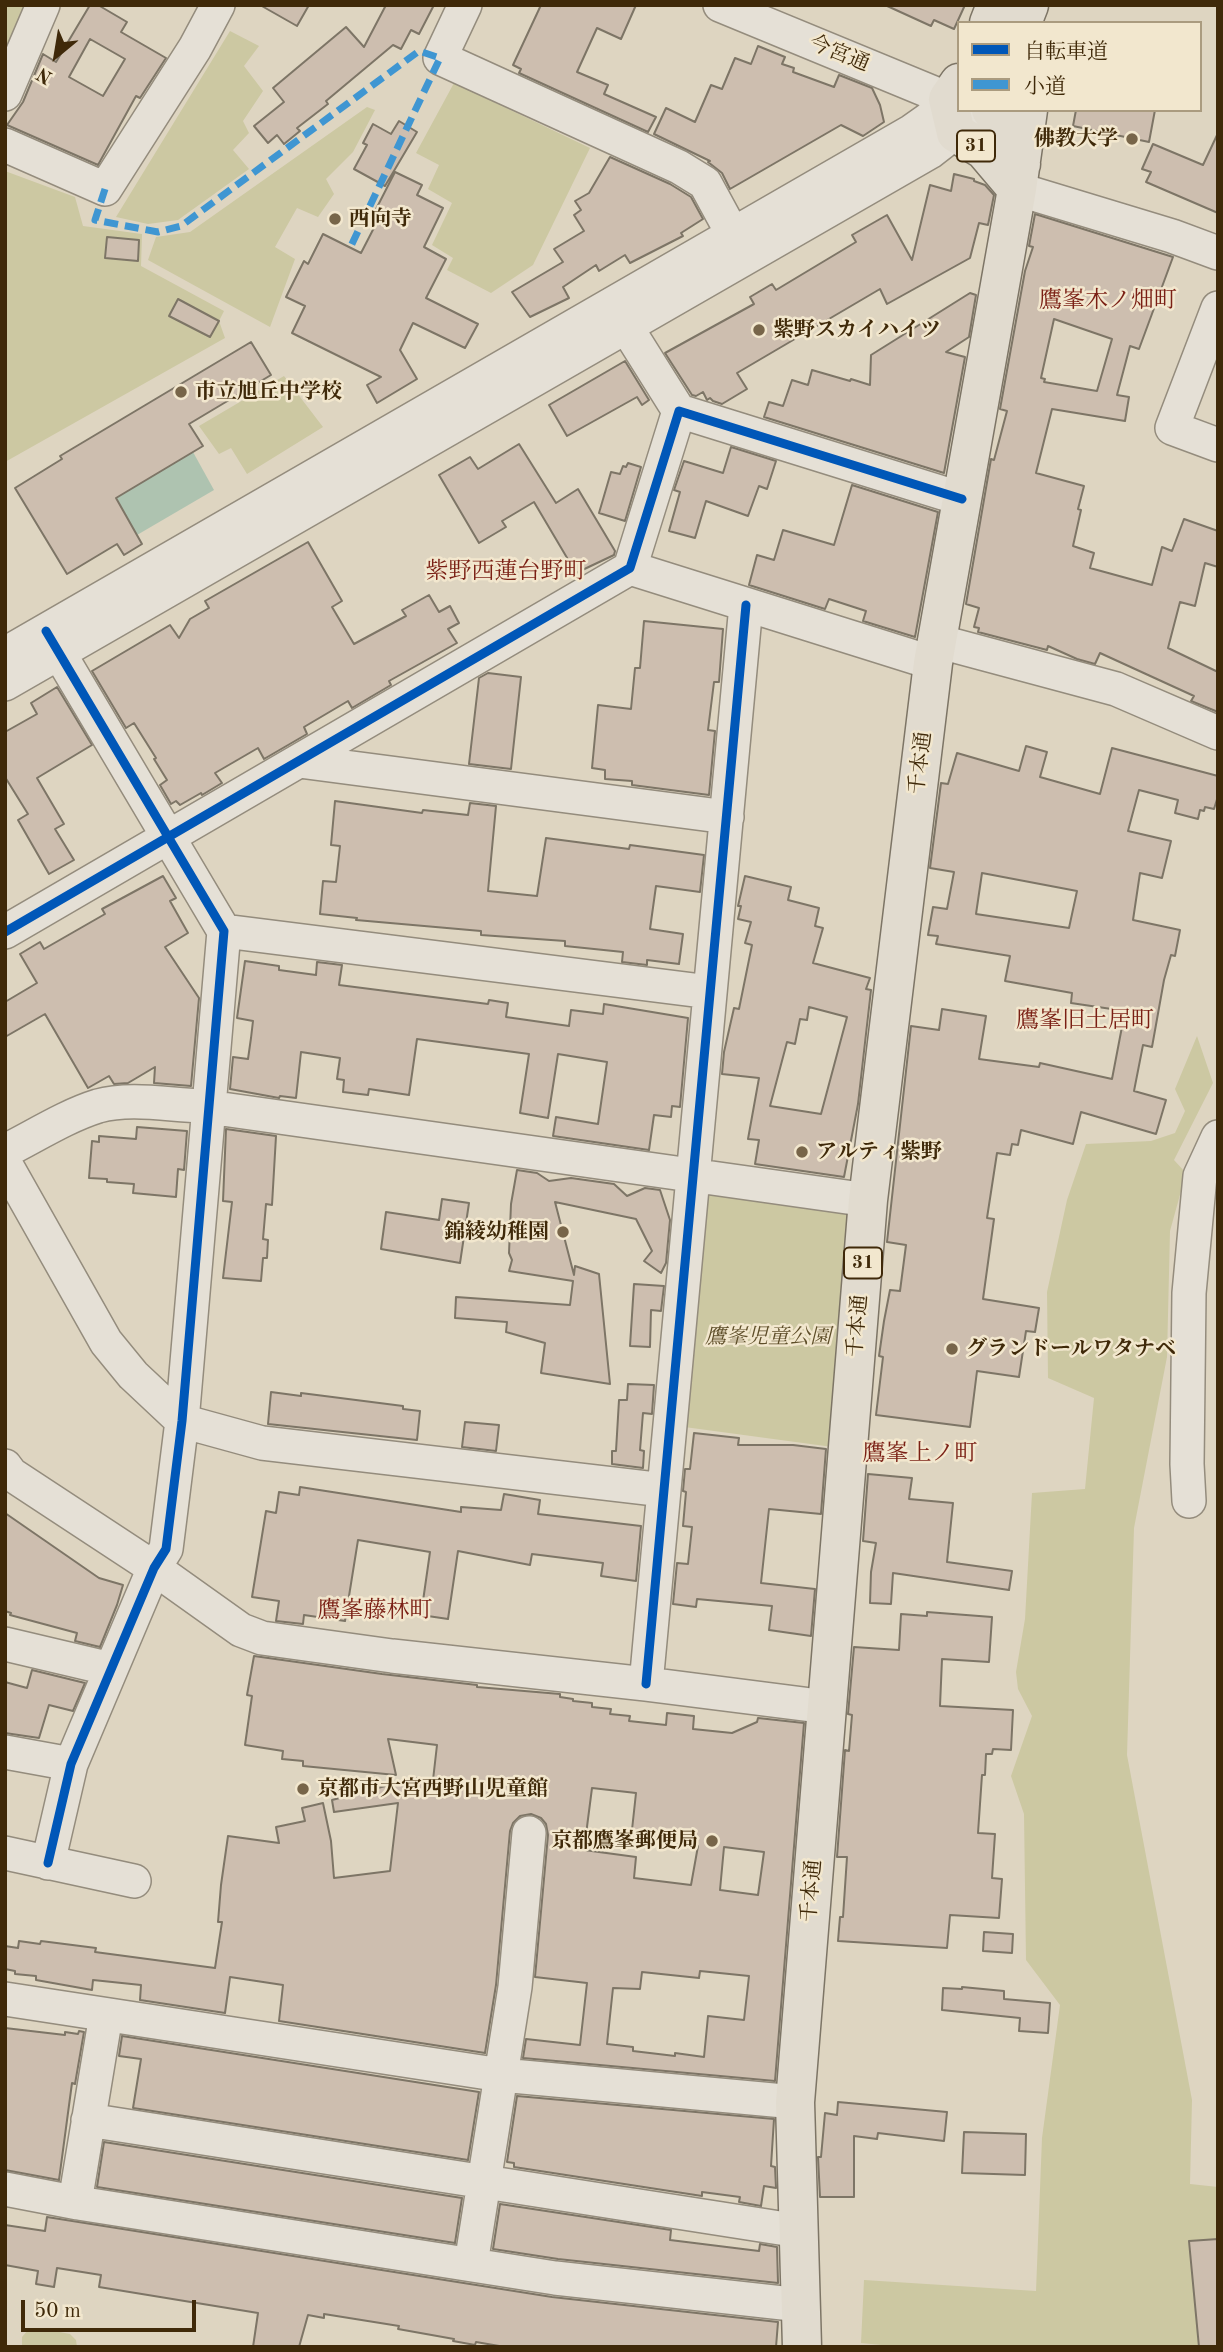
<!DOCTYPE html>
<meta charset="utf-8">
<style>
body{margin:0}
#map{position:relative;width:1223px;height:2352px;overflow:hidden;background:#ded5c1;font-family:"Old Standard TT","Noto Serif JP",serif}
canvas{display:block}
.frame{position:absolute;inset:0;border:7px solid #3f2909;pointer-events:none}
.legend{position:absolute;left:957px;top:21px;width:245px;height:91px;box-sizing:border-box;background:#f2e7ce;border:2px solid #aa9b7f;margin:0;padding:9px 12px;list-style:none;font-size:21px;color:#3f2909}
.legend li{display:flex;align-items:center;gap:14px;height:35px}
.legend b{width:35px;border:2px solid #aa9b7f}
.north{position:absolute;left:21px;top:21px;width:70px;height:70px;-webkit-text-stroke:5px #f2e7ce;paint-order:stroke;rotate:210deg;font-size:19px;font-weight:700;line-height:28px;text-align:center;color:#3f2909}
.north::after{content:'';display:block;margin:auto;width:24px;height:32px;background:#3f2909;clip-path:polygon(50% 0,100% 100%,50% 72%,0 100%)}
.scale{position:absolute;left:21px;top:2300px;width:175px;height:32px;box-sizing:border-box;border:4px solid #3f2909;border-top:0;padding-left:9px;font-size:21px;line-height:24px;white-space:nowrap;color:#3f2909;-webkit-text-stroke:5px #f2e7ce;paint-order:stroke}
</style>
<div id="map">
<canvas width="1223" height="2352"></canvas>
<div class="frame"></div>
<ul class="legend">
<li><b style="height:9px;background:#0057b8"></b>自転車道</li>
<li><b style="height:9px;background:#3f96d2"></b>小道</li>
</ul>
<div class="north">N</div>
<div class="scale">50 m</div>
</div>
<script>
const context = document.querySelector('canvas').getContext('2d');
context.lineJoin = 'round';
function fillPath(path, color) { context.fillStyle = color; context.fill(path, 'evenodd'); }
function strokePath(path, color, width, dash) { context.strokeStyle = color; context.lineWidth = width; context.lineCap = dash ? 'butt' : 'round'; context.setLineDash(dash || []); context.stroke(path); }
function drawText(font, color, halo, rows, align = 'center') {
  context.font = font + ' "Old Standard TT","Noto Serif JP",serif'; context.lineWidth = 5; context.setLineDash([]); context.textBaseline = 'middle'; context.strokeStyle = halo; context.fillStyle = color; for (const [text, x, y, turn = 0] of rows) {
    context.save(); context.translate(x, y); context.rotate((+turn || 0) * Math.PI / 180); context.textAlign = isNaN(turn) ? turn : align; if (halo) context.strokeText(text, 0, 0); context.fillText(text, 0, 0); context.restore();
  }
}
const green = new Path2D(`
 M5 5H33L5 71Z
 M230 31 259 46 244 66 263 91 243 121 249 133 233 150 249 169 178 220 148 224 116 217Z
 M454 83 590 148 533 265 491 293 447 270 453 258 432 245 452 203 428 189 439 165 416 153Z
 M367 107 375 110 353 152 326 179 334 194 318 217 297 208 275 247 295 259 270 327 148 260 156 237 190 232Z
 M5 171 75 197 83 226 142 234 141 266 224 311 219 321 225 338 5 462Z
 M284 376 323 427 247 474 231 448 219 454 199 426Z
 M1197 1036 1213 1083 1174 1160 1186 1173 1170 1231 1167 1357 1134 1528 1127 1755 1192 2100 1190 2184 1218 2187V2347H902L861 2343 864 2280 1036 2291 1042 2138 1060 2005 1026 1960 1024 1814 1011 1776 1032 1716 1018 1689 1016 1672 1025 1619 1032 1493 1085 1489 1094 1398 1048 1378 1047 1292 1067 1200 1086 1144 1151 1141 1175 1133 1185 1111 1175 1089Z
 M704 1191 848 1209 860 1223 840 1448 677 1426Z
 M39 2328 70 2334 76 2340 77 2347H22V2337L28 2330Z`);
const water = new Path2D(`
 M193 452 214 490 137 535 116 498Z`);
const building = new Path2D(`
 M90 5H98L127 22 121 32 166 58 140 98 136 96 98 165 7 125 23 102 43 54 56 62ZM90 39 125 59 103 96 69 77Z
 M260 5H309L297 26Z
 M386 5H434L419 34 411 30 401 49 393 45 326 101 328 104 297 128 300 131 284 144 277 135 268 143 254 126 284 102 273 88 346 27 364 47Z
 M541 5H636L621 39 597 28 577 72 608 85 604 94 656 117 648 132 519 73 521 69 513 65Z
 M885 5H965L954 29 934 20 931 26Z
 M758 46 785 57 782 64 794 68 793 72 834 87 839 75 872 88 880 105 884 122 863 136 841 125 730 189 722 173 708 162 710 161 654 134 666 108 695 122 711 85 722 89 735 58 751 64Z
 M1076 110H1155L1149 142 1073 126Z
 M399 121 417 132 385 186 354 169 367 145 363 143 373 124 391 134Z
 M1218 133V213L1146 182 1151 172 1142 169 1153 144 1203 165Z
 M610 157 670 184 691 197 703 219 681 233 683 236 630 263 625 255 599 271 596 265 563 287 569 298 530 317 512 292 563 262 554 249 584 231 574 215 581 210 575 201 589 193Z
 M395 172 422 185 417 195 443 208 424 247 446 259 426 298 478 324 465 348 413 323 400 350 417 379 377 403 367 385 381 377 292 333 305 306 286 297 304 261 308 264 323 234 361 253 378 220 372 217Z
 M954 174 974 179V181L985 185 994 195 988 225 979 223 970 258 887 304 880 289 737 373 747 389 722 404 713 401 710 398 707 400 703 392 696 396 692 395 665 353 754 304 750 297 772 284 776 290 856 242 852 235 887 215 912 260 930 185 951 191Z
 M1035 214 1173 257 1139 349 1130 346 1117 395 1129 397 1125 421 1052 409 1036 473 1084 486 1078 509 1081 510 1073 546 1094 553 1090 568 1152 585 1162 547 1172 551 1184 519 1218 531V567L1205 563 1195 606 1180 602 1168 648 1218 672V712L1191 701 1194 696 1100 653 1095 664 1077 659 1048 646 1047 650 978 632 979 628 974 627 979 608 966 604 991 459 994 460 1007 411 1000 409 1025 271 1033 247 1029 246ZM1054 319 1112 339 1097 391 1044 382 1045 379 1041 378Z
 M107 237 139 240 138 261 105 258Z
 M970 293 976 295 969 337 946 352 965 357 944 473 764 417 769 402 783 406 792 380 808 385 812 370 850 381 851 379 870 385 871 355Z
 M178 299 219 321 210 337 169 316Z
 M251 342 271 375 189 424 203 446 116 498 142 544 124 555 117 544 67 574 15 488 62 459 60 456Z
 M625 361 649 400 642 405 637 397 567 436 549 405Z
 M519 444 556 503 578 489 615 551 614 555 576 573 534 502 502 521 506 527 479 543 439 475 470 457 478 469Z
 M731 447 776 461 767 489 759 486 748 516 706 501 695 538 669 531 680 492 674 490 684 461 723 473Z
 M628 463 641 467 625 521 599 513 611 472 620 474 623 466 626 467Z
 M852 485 938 512 915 637 863 621 866 611 829 599 825 609 749 585 757 555 774 560 783 530 834 545Z
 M308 542 342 601 332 607 354 644 406 616 402 610 429 595 439 612 450 606 459 623 448 629 457 643 389 681 391 685 352 708 348 701 304 727 307 734 264 759 258 748 215 773 222 783 202 795 201 793 180 805 176 801 171 804 160 785 167 780 154 759 156 758 134 723 126 728 92 671 170 625 179 638 190 619 209 608 205 601Z
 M644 621 723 629 719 682H714L708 730 715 731 709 795 632 785V781L605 779V770L592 768 598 705 631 709 635 668H640Z
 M488 673 521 677 511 769 469 764 479 678Z
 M57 687 92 745 37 778 64 824 55 829 74 860 49 874 18 820 28 814 5 777V732L37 714 31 703Z
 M1026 746 1047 752 1040 777 1100 794 1112 748 1218 776V796L1214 809 1205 807 1204 811 1200 810 1198 819 1175 813 1178 800 1139 790 1128 831 1171 841 1162 878 1140 873 1133 920 1180 930 1175 956 1171 955 1164 980 1152 1047 1143 1045 1134 1091 1166 1100 1156 1134 1081 1112 1073 1144 1021 1130 1018 1145 1012 1144 1010 1155 997 1153 987 1218 994 1219 983 1299 1039 1308 1035 1332 1026 1331 1019 1377 977 1371 970 1427 876 1415 883 1357 879 1356 884 1321 890 1290 900 1291 906 1245 887 1242 911 1026 939 1030 942 1009 986 1016 979 1059 1039 1067 1040 1063 1112 1079 1125 1011 1071 1003 1072 993 1005 981 1010 956 936 944 938 936 928 935 933 907 947 909 954 872 930 868 941 783 948 784 957 753 1019 771ZM982 873 1077 891 1069 928 976 914Z
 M335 801 422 813 423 810 468 815 470 803 496 806 488 891 537 896 546 838 629 849 630 845 704 855 700 892 656 886 650 929 683 934 679 964 647 960V965L622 962 623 952 565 946V941L481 935V931L356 920 357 918 320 914 323 881 336 882 340 846 331 845Z
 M163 876 176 898 170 901 188 933 165 947 199 998 191 1086 154 1083 155 1067 128 1083 114 1084 109 1076 88 1088 45 1014 5 1037V1002L37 983 20 954 40 942 44 949 105 914 102 909Z
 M745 876 791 887 788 900 819 908 815 926 823 928 813 963 870 978 866 989 871 990 858 1104 844 1177 755 1164 759 1140 748 1139 759 1078 722 1074 724 1052 734 1008 739 1009 752 945 745 943 751 922 738 919 741 906H738ZM809 1007 847 1017 821 1114 770 1106 787 1042 795 1044 800 1019 807 1020Z
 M245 961 279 966V970L316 975 317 962 342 965 339 985 488 1004 489 1000 508 1003 506 1017 569 1026 571 1010 603 1014 604 1004 688 1018 680 1107 672 1106 671 1117 654 1115 649 1150 553 1136 556 1117 598 1124 607 1062 558 1054 548 1118 520 1113 529 1054 417 1039 409 1095 369 1089 368 1095 343 1092 344 1080 337 1079 340 1058 301 1052 296 1098 280 1096 279 1098 230 1089 233 1057 248 1059 251 1038 253 1021 237 1018Z
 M137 1127 187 1131 184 1170 178 1169 176 1197 133 1193 134 1184 107 1182V1179L89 1178 92 1141 99 1142V1136L136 1139Z
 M226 1129 276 1136 272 1205 266 1204 263 1239 268 1240 267 1258H263L261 1281 223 1278 232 1202 223 1201Z
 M517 1170 537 1173 549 1181 571 1178 614 1184 627 1196 645 1188 660 1190 670 1220 666 1263 661 1273 644 1261 652 1251 636 1219 555 1202 574 1275 575 1266 599 1274 610 1384 541 1373 545 1343 506 1332 507 1322 455 1318 456 1297 570 1305 573 1281 509 1271 512 1260 509 1253 511 1204Z
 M442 1199 469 1203 460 1263 381 1249 386 1212 439 1220Z
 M634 1284 664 1286 661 1311 651 1310 650 1347 630 1346Z
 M628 1384 654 1385 652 1414 643 1413 640 1450 644 1451 643 1468 612 1464V1451H616L619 1400H627Z
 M271 1392 301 1396V1393L403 1406V1409L420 1411 417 1440 268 1424Z
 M465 1422 499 1425 496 1451 462 1447Z
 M694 1433 739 1438 738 1445H793L826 1449 821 1514 769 1509 761 1583 815 1589 811 1636 769 1630 772 1606 697 1599 696 1607 673 1604 677 1563 688 1564 692 1527 683 1526 686 1492 683 1491 685 1469H690Z
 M868 1474 912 1478 909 1499 953 1503 947 1562 1012 1571 1009 1590 893 1573 891 1604 870 1603 871 1572 876 1543 863 1541Z
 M300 1487 461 1512V1507L501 1510 504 1494 540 1500 538 1514 641 1526 636 1581 601 1576 603 1563 532 1554 530 1565 458 1551 448 1619 421 1615 430 1552 358 1540 345 1621 304 1615 303 1624 276 1621 279 1601 252 1597 266 1511 276 1513 279 1492 299 1495Z
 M5 1513 99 1578 123 1585 117 1605 100 1647 75 1641 77 1633 10 1615 11 1613 5 1611Z
 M927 1612 992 1617 989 1662 942 1659 940 1706 1013 1710 1011 1750 993 1749 992 1754H986L985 1775H982L978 1833 995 1834 992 1878 1002 1879 999 1918 950 1915 947 1948 838 1941 840 1917H843L847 1857H837L845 1750 849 1751 852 1715 848 1714 854 1647 899 1650 901 1614 927 1616Z
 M254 1656 382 1674 477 1685V1687L560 1694V1697L573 1699V1701L592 1703V1707L611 1709 610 1714 630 1716 629 1721 666 1725 667 1713 694 1716 693 1729 732 1733 757 1722 758 1718 804 1723 775 2081 523 2058 526 2039 580 2045 587 1983 535 1977 548 1835 546 1824 541 1818 531 1814 520 1816 513 1823 510 1831 496 1985 485 2053 279 2021 283 1985 230 1977 225 2013 140 2000 141 1985 93 1980 92 1990 36 1980V1976L15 1974V1971L5 1969V1946L18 1948 19 1941 40 1944 41 1941 96 1948 95 1952 215 1968 222 1922H218L221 1885 228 1836 279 1843 276 1827 305 1821 302 1808 323 1803 331 1841 334 1878 390 1871 398 1803 334 1812 332 1800 416 1778 433 1780 437 1745 388 1739 396 1775 303 1766V1761L282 1759 283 1751 245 1745 252 1696 247 1695ZM592 1788 636 1793 631 1839 698 1846 691 1885 634 1878 636 1857 584 1850ZM724 1847 764 1852 758 1895 720 1890ZM700 1971 749 1976 744 2020 708 2016 704 2057 675 2053V2056L633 2051V2047L607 2044 613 1988 640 1989 642 1972 699 1978Z
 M32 1670 85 1683 73 1711 49 1705 39 1738 5 1733V1682L27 1688Z
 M984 1932 1013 1934 1012 1953 983 1951Z
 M962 1987 1004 1991V1999L1050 2003 1048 2033 1019 2031 1020 2018 942 2010 943 1988 962 1989Z
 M5 2028 65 2035V2032L78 2034 79 2031 84 2032 75 2084 72 2083 59 2180 5 2170Z
 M122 2036 479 2092 468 2160 133 2108 141 2059 119 2056Z
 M517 2096 774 2119 771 2166 775 2167 776 2188 764 2186 761 2206 739 2202 740 2197 702 2192V2196L514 2167V2163L507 2162Z
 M838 2102 947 2112 944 2141 878 2133 877 2139 854 2136V2197H820L818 2157H821L825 2113 837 2115Z
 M964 2132 1026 2134 1025 2175 962 2173Z
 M104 2142 462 2198 455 2243 97 2187Z
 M500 2204 671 2230 670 2240 759 2251 760 2244 777 2247 778 2283 558 2259 493 2249Z
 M47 2217 552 2297 778 2322 776 2347H505L476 2342 475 2345 453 2341 454 2339 398 2329 399 2326 324 2314V2318L308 2315 299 2347H253L258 2313 99 2287 101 2275 57 2268 54 2287 36 2284 38 2271 5 2265V2225L45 2231Z
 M1218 2239V2347H1199L1189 2241Z`);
const minor = new Path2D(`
 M465 5 440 58 679 167 705 183 743 253
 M720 5 948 99 959 101
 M5 94 43 5
 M5 145 105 189 195 48 218 5
 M1017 189 1172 236 1218 253
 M1218 308 1172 428 1218 445
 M615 309 679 411
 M630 568 933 663
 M46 631 224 931 182 1421 166 1549 154 1568 71 1764 48 1863
 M937 641 1116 689 1218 733
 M5 654 912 131 929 119 948 99
 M5 684 930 152 984 110
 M299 761 727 817
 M224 931 710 992
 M5 932 630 568 679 411 962 499
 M5 1151C35 1136 66 1116 98 1106 130 1097 169 1105 201 1106L868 1200
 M5 1163 106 1342 133 1375 182 1421 262 1443 664 1490
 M5 1466 11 1474 154 1568 241 1630 262 1638 392 1656 646 1684 827 1707
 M1189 1501 1187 1464 1189 1293 1200 1176 1218 1137
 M5 1644 111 1669
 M646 1684 746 605
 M5 1752 71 1764
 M5 1853 134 1881
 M5 1999 501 2075 795 2102
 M88 2120 799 2231
 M5 2189 78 2203 555 2278 801 2305
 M78 2203 77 2190 106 2015
 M471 2264 515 1987 529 1833`);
const major = new Path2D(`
 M989 23 996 5
 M1022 23 1029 5
 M959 83 948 99 956 133 984 150 1017 189
 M991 110 1008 133 1021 164
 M802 2347 795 2102 868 1200 933 663 1017 189 1028 110`);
const quiet = new Path2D(`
 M105 189 95 220 158 232 181 226 419 51 440 58 350 248`);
const cycleway = new Path2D(`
 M46 631 224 931 182 1421 166 1549 154 1568 71 1764 48 1863
 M5 932 630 568 679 411 962 499
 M646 1684 746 605`);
const markers = [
 [1132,139,7,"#776549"],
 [335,219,7,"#776549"],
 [759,330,7,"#776549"],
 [181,392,7,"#776549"],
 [802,1152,7,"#776549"],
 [563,1232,7,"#776549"],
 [952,1349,7,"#776549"],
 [303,1789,7,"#776549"],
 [712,1841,7,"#776549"]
];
const shields = [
 [976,146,38],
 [863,1263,38]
];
const shieldNames = [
 ["31",976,146],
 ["31",863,1263]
];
const streetNames = [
 ["今宮通",839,54,22],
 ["千本通",921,763,-83],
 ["千本通",858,1326,-85],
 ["千本通",812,1891,-85]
];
const poiNames = [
 ["佛教大学",1118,139,"right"],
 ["西向寺",349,219],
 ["紫野スカイハイツ",773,330],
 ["市立旭丘中学校",195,392],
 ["アルティ紫野",816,1152],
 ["錦綾幼稚園",549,1232,"right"],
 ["グランドールワタナベ",966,1349],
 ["京都市大宮西野山児童館",317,1789],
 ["京都鷹峯郵便局",698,1841,"right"]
];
const parkNames = [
 ["鷹峯児童公園",768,1337]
];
const neighbourhoodNames = [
 ["鷹峯木ノ畑町",1108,301],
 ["紫野西蓮台野町",506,572],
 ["鷹峯旧土居町",1085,1021],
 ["鷹峯上ノ町",920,1454],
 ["鷹峯藤林町",375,1611]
];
fillPath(green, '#ccc8a2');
fillPath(water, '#aec3b0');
fillPath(building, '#cdbeaf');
strokePath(building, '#7d7566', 2);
strokePath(minor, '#948c7d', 36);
strokePath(major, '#7d7566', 41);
strokePath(minor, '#e5e0d6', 33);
strokePath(major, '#e1dbcf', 38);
strokePath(quiet, '#3f96d2', 7, [14, 7]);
strokePath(cycleway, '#0057b8', 9);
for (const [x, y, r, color] of markers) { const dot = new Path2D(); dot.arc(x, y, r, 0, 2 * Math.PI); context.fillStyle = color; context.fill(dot); strokePath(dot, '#f2e7ce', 2.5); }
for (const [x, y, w] of shields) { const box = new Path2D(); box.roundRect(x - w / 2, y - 15.5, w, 31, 5); context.fillStyle = '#f2e7ce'; context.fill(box); strokePath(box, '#3f2909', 2); }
drawText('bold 19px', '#3f2909', null, shieldNames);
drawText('21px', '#3f2909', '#f2e7ce', streetNames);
drawText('bold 21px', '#3f2909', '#f2e7ce', poiNames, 'left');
drawText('italic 21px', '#5e4e29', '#f2e7ce', parkNames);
drawText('23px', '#7a1f14', '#f2e7ce', neighbourhoodNames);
</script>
